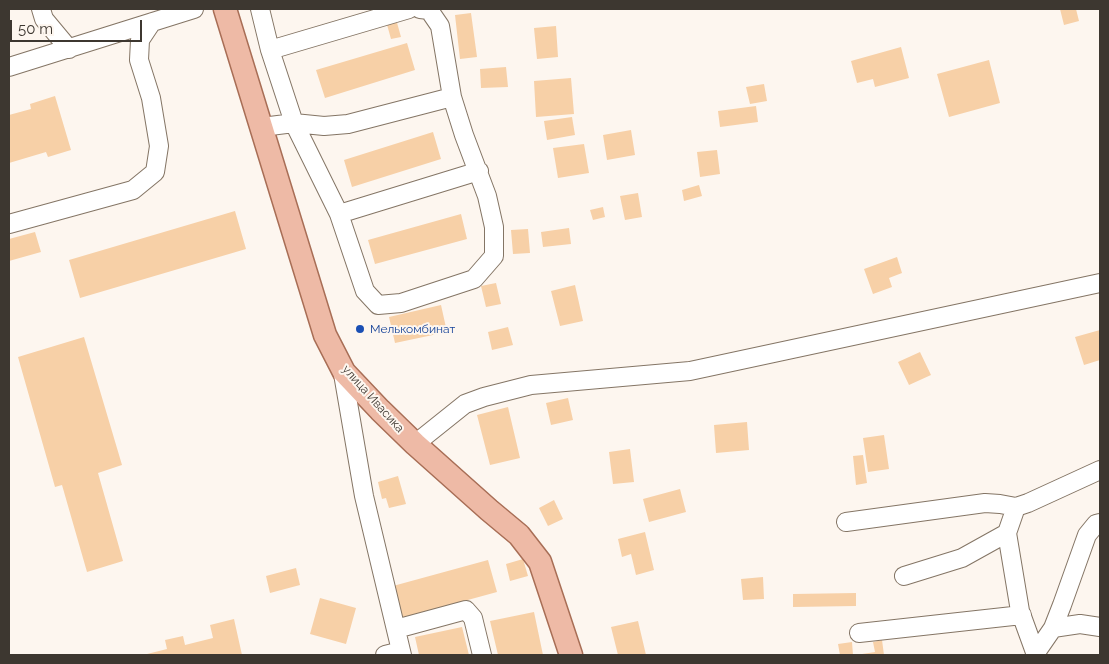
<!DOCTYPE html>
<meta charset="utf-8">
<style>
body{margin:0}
#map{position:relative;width:1109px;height:664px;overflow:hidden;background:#fdf6ef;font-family:Raleway,sans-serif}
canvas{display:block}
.frame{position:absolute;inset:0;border:10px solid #3d3730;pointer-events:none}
.scale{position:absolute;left:10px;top:20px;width:132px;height:22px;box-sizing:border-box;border:2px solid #3d3730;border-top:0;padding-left:6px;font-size:15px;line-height:18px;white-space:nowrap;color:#3d3730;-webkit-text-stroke:4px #fdf6ef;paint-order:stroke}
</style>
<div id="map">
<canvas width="1109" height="664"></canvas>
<div class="frame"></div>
<div class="scale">50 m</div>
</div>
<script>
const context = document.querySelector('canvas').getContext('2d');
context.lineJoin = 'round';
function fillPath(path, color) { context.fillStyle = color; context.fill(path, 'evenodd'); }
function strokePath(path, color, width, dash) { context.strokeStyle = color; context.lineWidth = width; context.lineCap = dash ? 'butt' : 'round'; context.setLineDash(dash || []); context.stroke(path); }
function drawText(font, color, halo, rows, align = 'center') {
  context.font = font + ' Raleway,sans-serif'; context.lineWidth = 4; context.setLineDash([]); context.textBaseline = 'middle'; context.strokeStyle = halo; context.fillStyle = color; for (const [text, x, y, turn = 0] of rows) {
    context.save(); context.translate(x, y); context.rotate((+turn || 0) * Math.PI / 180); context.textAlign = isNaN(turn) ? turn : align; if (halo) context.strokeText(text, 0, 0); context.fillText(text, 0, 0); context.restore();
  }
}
const building = new Path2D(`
 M1060 9H1076L1079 21 1064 25Z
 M471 13 477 57 460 59 455 15Z
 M396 19 401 37 391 39 386 21Z
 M556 26 558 57 537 59 534 28Z
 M407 43 415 70 325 98 316 70Z
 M901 47 909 78 875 87 873 79 857 83 851 61Z
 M989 60 1000 103 949 117 937 74Z
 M506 67 508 87 481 88 480 69Z
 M571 78 574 114 536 117 534 81Z
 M764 84 767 101 750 104 746 87Z
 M55 96 71 150 48 157 46 152 9 163V115L31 109 30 104Z
 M756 106 758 122 720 127 718 111Z
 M572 117 575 135 547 140 544 121Z
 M631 130 635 155 607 160 603 135Z
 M433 132 441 159 352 187 344 160Z
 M584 144 589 173 558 178 553 148Z
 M717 150 720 174 700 177 697 152Z
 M699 185 702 196 684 201 682 190Z
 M638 193 642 217 625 220 620 196Z
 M603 207 605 217 593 220 590 210Z
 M235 211 246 249 80 298 69 260Z
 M461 214 467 239 375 264 368 240Z
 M569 228 571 244 543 247 541 232Z
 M528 229 530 253 513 254 511 230Z
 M35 232 41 252 9 261V239Z
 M897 257 902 273 889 278 892 287 873 294 864 269Z
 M496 283 501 304 486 307 481 286Z
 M575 285 583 321 560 326 551 291Z
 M441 305 447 332 395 343 389 317Z
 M508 327 513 345 492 350 488 332Z
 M1100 330V360L1084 365 1075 337Z
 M84 337 122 465 98 473 123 561 87 572 62 485 55 487 18 357Z
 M920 352 931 375 909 385 898 362Z
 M568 398 573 420 551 425 546 403Z
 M508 407 520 458 490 465 477 415Z
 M747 422 749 450 716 453 714 425Z
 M884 435 889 469 868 472 863 438Z
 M630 449 634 482 613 484 609 452Z
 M863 455 867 483 856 485 853 456Z
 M398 476 406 504 389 508 386 498 382 499 378 482Z
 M680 489 686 512 649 522 643 499Z
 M554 500 563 519 548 526 539 508Z
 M645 532 654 570 636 575 631 554 622 557 618 539Z
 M523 559 528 576 510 581 506 564Z
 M488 560 497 592 402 618 393 586Z
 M296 568 300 585 270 593 266 576Z
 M763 577 764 599 743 600 741 579Z
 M856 593V606L793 607V594Z
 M320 598 356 608 346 644 310 634Z
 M534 612 543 655H498L490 621Z
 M234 619 242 655H143L167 649 165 640 183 636 185 645 213 638 210 625Z
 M638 621 646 655H618L611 627Z
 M462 627 469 655H419L415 637Z
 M882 640 884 655H862V654L875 652 873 642Z
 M852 642 853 655H840L838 644Z`);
const minor = new Path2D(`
 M41 9 44 19 69 49
 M260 9 270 50 294 123 324 126 348 124 452 97
 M270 50 409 9
 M9 67 194 9
 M262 127 294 123 339 214 365 291 378 305 401 303 474 279 494 256V227L487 196 464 135 452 97 440 26 429 10 420 9
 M339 214 479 171
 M9 224 133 190 155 172 159 146 151 98 139 60 140 40 152 22
 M342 368 364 496 402 655
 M415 444 465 404 484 397 531 385 690 371 1100 283
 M846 522 985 503 1000 504 1016 507
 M904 576 962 558 1007 533
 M1053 628 1080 624 1100 627
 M396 629 466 610 473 618 482 655
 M859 633 1022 615
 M1035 654 1053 628 1062 605 1087 535 1096 524 1100 523
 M385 655 401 651
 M1036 655 1020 611 1007 533 1016 507 1028 503 1100 470`);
const major = new Path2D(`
 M225 9 325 335 344 372 380 410 415 444 489 510 519 535 540 562 571 655`);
const markers = [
 [360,329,5,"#1a4fb4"]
];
const transitNames = [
 ["Мелькомбинат",370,329]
];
const streetNames = [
 ["улица Ивасика",373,399,48]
];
fillPath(building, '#f7d0a7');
strokePath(minor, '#847565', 20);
strokePath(major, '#a86e56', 25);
strokePath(minor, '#fff', 18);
strokePath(major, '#eebaa6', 22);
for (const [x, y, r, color] of markers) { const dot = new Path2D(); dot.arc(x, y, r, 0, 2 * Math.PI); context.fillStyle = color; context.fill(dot); strokePath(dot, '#fdf6ef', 2); }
drawText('12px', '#164399', '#fdf6ef', transitNames, 'left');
drawText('12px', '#3d3730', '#fdf6ef', streetNames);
</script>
